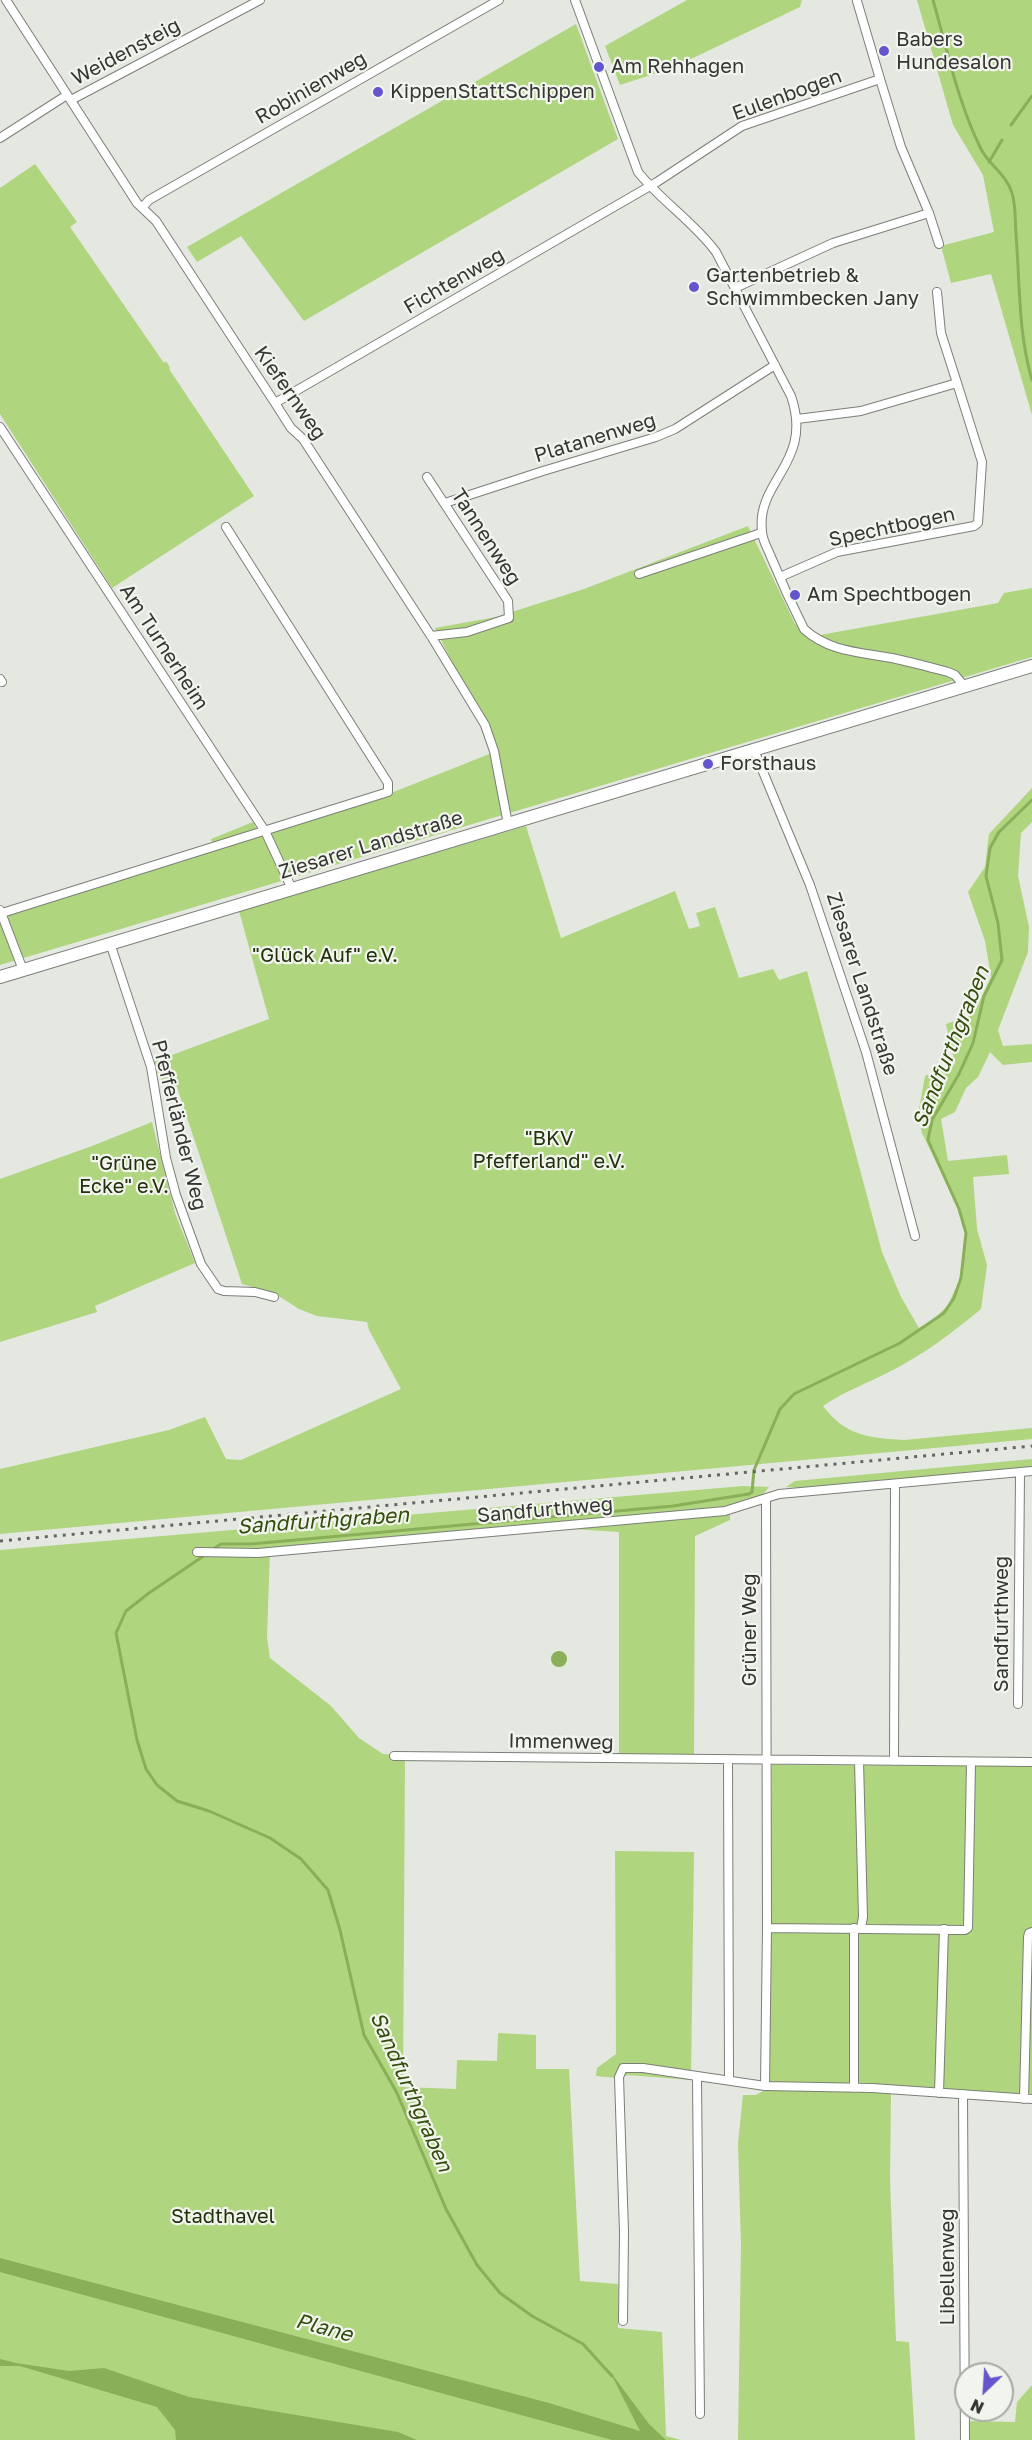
<!DOCTYPE html>
<meta charset="utf-8">
<style>
body{margin:0}
#map{position:relative;width:1032px;height:2440px;overflow:hidden;background:#e4e8e1;font-family:"Golos Text",sans-serif}
canvas{display:block}
.north{position:absolute;left:954px;top:2362px;width:60px;height:60px;box-sizing:border-box;background:#f2f5ee;border:2px solid #a6a9a4;border-radius:50%;rotate:205deg;font-size:16px;font-weight:700;line-height:24px;text-align:center;color:#353634}
.north::after{content:'';display:block;margin:auto;width:21px;height:27px;background:#6455ce;clip-path:polygon(50% 0,100% 100%,50% 72%,0 100%)}
</style>
<div id="map">
<canvas width="1032" height="2440"></canvas>
<div class="north">N</div>
</div>
<script>
const context = document.querySelector('canvas').getContext('2d');
context.lineJoin = 'round';
function fillPath(path, color) { context.fillStyle = color; context.fill(path, 'evenodd'); }
function strokePath(path, color, width, dash) { context.strokeStyle = color; context.lineWidth = width; context.lineCap = dash ? 'butt' : 'round'; context.setLineDash(dash || []); context.stroke(path); }
function drawText(font, color, halo, rows, align = 'center') {
  context.font = font + ' "Golos Text",sans-serif'; context.lineWidth = 4.5; context.setLineDash([]); context.textBaseline = 'middle'; context.strokeStyle = halo; context.fillStyle = color; for (const [text, x, y, turn = 0] of rows) {
    context.save(); context.translate(x, y); context.rotate((+turn || 0) * Math.PI / 180); context.textAlign = isNaN(turn) ? turn : align; if (halo) context.strokeText(text, 0, 0); context.fillText(text, 0, 0); context.restore();
  }
}
const green = new Path2D(`
 M687 0H802L800 7 672 68 620 85 605 46Z
 M917 0H1032V415L991 274 951 283 941 246 994 232 983 175 953 125Z
 M576 24 618 139 304 321 241 236 197 262 187 247Z
 M35 164 77 222 70 227 164 363 166 361 170 368 169 369 254 496 112 588 0 414V188Z
 M748 526 795 624 820 635 998 603 1004 593 1032 588V657L0 965V916L214 849 211 839 253 822 260 835 386 795 497 751 491 727 458 674 435 628 496 617 584 589Z
 M1032 788V822L1021 833 1018 876 1029 927 1028 952 998 1030 1003 1046 1032 1044V1062L1003 1065 990 1052 978 1077 966 1088 955 1112 941 1119 948 1161 1007 1155 1009 1174 973 1177 977 1229 987 1265 981 1309C952 1333 923 1355 889 1372 866 1384 845 1391 823 1406 845 1436 870 1438 904 1440L1032 1428V1439L0 1534V1469L169 1430 205 1417 226 1459 241 1460 401 1389 369 1330 367 1322 317 1316 299 1309 274 1293 242 1284 177 1087 175 1083 165 1088 153 1062 269 1019 239 911 526 826 561 938 675 891 689 929 700 926 696 913 715 907 739 978 773 969 779 980 807 971 882 1252 901 1297 919 1328 933 1320 948 1305 960 1279 966 1230 961 1214 922 1133 918 1115 925 1076 955 1064 946 1024 973 1015 991 977 985 941 968 892 985 867 989 834Z
 M152 1122 175 1213 195 1263 95 1306 97 1312 0 1342V1179L92 1146Z
 M1032 1459V1468L801 1488 786 1487 795 1481Z
 M743 1486 769 1487 761 1497 728 1507 270 1549 267 1638 270 1658 331 1706 359 1738 383 1754 403 1755 405 1759 403 2087 456 2089 457 2060 497 2061 498 2033 536 2035V2069H569L580 2281 618 2284V2328L662 2332 666 2436 681 2440H0V1550Z
 M730 1512V1520L695 1536 694 1756 619 1755V1532L573 1529Z
 M772 1765 1032 1766V2096L768 2082Z
 M615 1851 694 1852 691 2080 628 2075 616 2078 596 2076 597 2068 616 2054Z
 M765 2090 891 2093 890 2180 896 2341 909 2342 915 2440H738L741 2245 738 2143 743 2095H756Z
 M1032 2385V2440H967L969 2421 1015 2422 1017 2402Z`);
const water = new Path2D(`
 M551 1659a8 8 0 1 1 16 0a8 8 0 1 1-16 0Z
 M0 2258 549 2403 640 2431 609 2370 649 2424 666 2440H612L0 2272Z
 M0 2359 16 2363 69 2371 104 2368 189 2397 398 2432 417 2440H176L175 2430 157 2407 20 2366H0Z`);
const stream = new Path2D(`
 M933 0C947 49 958 103 981 149 989 165 1007 175 1012 193 1016 205 1015 222 1016 234 1020 284 1018 332 1032 380
 M1011 125 1032 96
 M989 162 1002 140
 M213 1549 221 1544H251L673 1506 749 1494 752 1492 754 1470 780 1409 794 1394 900 1343 944 1313 954 1298 961 1278 966 1233 959 1209 928 1140 932 1120 959 1074 973 1043 984 996 1002 960 998 923 986 876 990 848 999 832 1032 800
 M205 1555 149 1593 126 1611 116 1633 137 1740 146 1769 157 1785 177 1801 209 1811 270 1838 301 1859 328 1890 340 1930 364 2035 397 2093 446 2209 477 2265 500 2293 532 2316 583 2344 612 2376`);
const minor = new Path2D(`
 M6 0 137 203 156 221 275 403 291 428 303 439 431 636 485 725 494 751 508 824
 M575 0 638 172C661 201 694 222 716 252L791 396C814 463 756 480 762 531 762 540 768 549 771 557 781 581 792 605 804 629 829 652 860 652 892 658 911 662 929 667 948 672L955 675 964 686
 M857 1 880 79
 M71 100 260 0
 M0 138 67 95
 M142 208 149 200 499 0
 M929 213 939 244
 M937 292 941 333 957 383
 M275 403 657 182 742 126 880 79 901 147 929 213 833 243 735 288
 M0 427 265 831 292 889
 M427 477 508 601 509 618 467 632 431 636
 M445 503 543 471 656 437 675 429 775 365
 M639 574 761 533
 M780 577 837 552 974 526 978 523 982 462 957 383 861 411 797 419
 M0 679 2 682
 M754 750 810 885 866 1052 915 1236
 M0 910 23 970
 M2 913 388 792V783L226 527
 M110 943 151 1067 166 1158 176 1195 201 1264 218 1289 224 1291 255 1292 274 1297
 M197 1552 258 1553 725 1511 779 1494 1032 1471
 M1018 1704 1020 1473
 M394 1756 1032 1762
 M728 1760 729 2080
 M859 1761 863 1917 861 1928
 M894 1761 895 1485
 M767 1928 965 1930 968 1928 971 1762
 M697 2077 700 2414
 M765 2086 767 1928 766 1500
 M854 2088V1928
 M939 2093 944 1929
 M963 2094 965 2440
 M1024 2099 1028 1937 1029 1933 1032 1932
 M623 2321 624 2232 619 2077 623 2068H643L765 2086 872 2088 1032 2099`);
const secondary = new Path2D(`
 M0 977 1032 666`);
const rail = new Path2D(`
 M0 1541 1032 1446`);
const markers = [
 [884,51,6,"#6455ce"],
 [599,67,6,"#6455ce"],
 [378,92,6,"#6455ce"],
 [694,287,6,"#6455ce"],
 [795,595,6,"#6455ce"],
 [708,764,6,"#6455ce"]
];
const poiNames = [
 ["Babers",896,40],
 ["Hundesalon",896,63],
 ["Am Rehhagen",611,67],
 ["KippenStattSchippen",390,92],
 ["Gartenbetrieb &",706,276],
 ["Schwimmbecken Jany",706,299],
 ["Am Spechtbogen",807,595],
 ["Forsthaus",720,764]
];
const streetNames = [
 ["Weidensteig",126,52,-28],
 ["Robinienweg",311,88,-30],
 ["Eulenbogen",787,95,-20],
 ["Fichtenweg",454,281,-30],
 ["Kiefernweg",290,393,55],
 ["Platanenweg",595,438,-17],
 ["Spechtbogen",892,527,-12],
 ["Tannenweg",486,537,57],
 ["Am Turnerheim",164,647,57],
 ["Ziesarer Landstraße",371,845,-17],
 ["Ziesarer Landstraße",862,984,72],
 ["Pfefferländer Weg",179,1125,76],
 ["Sandfurthweg",545,1510,-5],
 ["Sandfurthweg",1002,1624,-90],
 ["Grüner Weg",750,1630,-90],
 ["Immenweg",561,1742,1],
 ["Libellenweg",948,2267,-90]
];
const parkNames = [
 ["\"Glück Auf\" e.V.",325,956],
 ["\"BKV",549,1139],
 ["Pfefferland\" e.V.",549,1162],
 ["\"Grüne",124,1164],
 ["Ecke\" e.V.",124,1187],
 ["Stadthavel",223,2217]
];
const waterNames = [
 ["Sandfurthgraben",951,1047,-68],
 ["Sandfurthgraben",323,1521,-4],
 ["Sandfurthgraben",411,2092,66],
 ["Plane",324,2328,15]
];
fillPath(green, '#afd57e');
fillPath(water, '#8aaf59');
strokePath(stream, '#8aaf59', 3);
strokePath(minor, '#7b7f78', 10);
strokePath(secondary, '#7b7f78', 14);
strokePath(minor, '#fff', 8);
strokePath(secondary, '#fff', 12);
strokePath(rail, '#646663', 3, [3, 6]);
for (const [x, y, r, color] of markers) { const dot = new Path2D(); dot.arc(x, y, r, 0, 2 * Math.PI); context.fillStyle = color; context.fill(dot); strokePath(dot, '#f2f5ee', 2); }
drawText('20px', '#353634', '#f2f5ee', poiNames, 'left');
drawText('20px', '#353634', '#f2f5ee', streetNames);
drawText('20px', '#22310c', '#f2f5ee', parkNames);
drawText('italic 21px', '#344c0c', '#f2f5ee', waterNames);
</script>
